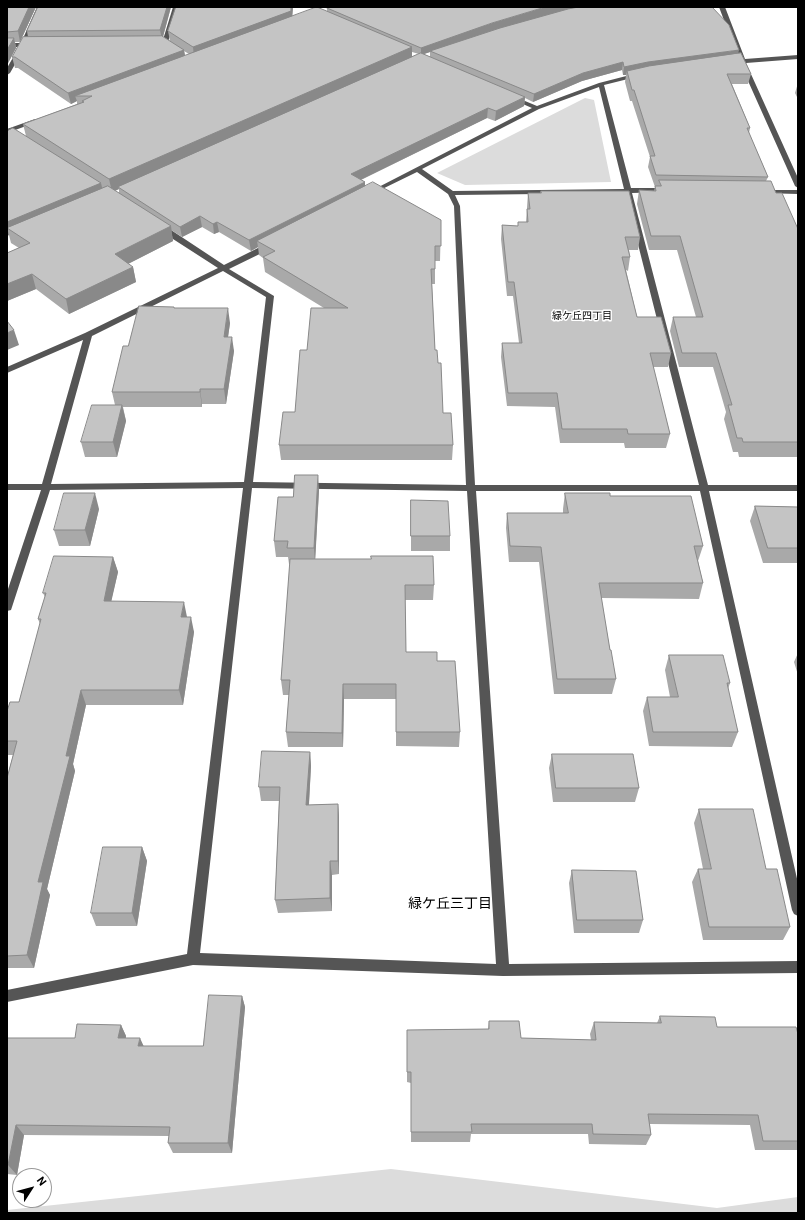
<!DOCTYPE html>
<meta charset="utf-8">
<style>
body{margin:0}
#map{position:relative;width:805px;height:1220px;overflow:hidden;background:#fff;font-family:Roboto,sans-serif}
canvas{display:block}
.frame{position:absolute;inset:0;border:8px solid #000;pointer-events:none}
.north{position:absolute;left:12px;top:1168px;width:40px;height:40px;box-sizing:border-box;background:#fff;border:1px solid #999;border-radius:50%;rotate:54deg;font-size:11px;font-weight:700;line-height:16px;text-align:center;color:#000}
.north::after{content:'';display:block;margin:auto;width:14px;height:18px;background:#000;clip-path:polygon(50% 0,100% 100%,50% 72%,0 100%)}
</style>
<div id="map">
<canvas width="805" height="1220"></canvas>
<div class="frame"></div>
<div class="north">N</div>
</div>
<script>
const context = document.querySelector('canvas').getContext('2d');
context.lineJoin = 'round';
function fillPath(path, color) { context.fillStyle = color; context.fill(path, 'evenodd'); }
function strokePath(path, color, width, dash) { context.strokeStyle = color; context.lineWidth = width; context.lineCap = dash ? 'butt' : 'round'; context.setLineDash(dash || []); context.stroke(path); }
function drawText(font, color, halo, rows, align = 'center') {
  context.font = font + ' Roboto,"Noto Sans JP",sans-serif'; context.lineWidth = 3; context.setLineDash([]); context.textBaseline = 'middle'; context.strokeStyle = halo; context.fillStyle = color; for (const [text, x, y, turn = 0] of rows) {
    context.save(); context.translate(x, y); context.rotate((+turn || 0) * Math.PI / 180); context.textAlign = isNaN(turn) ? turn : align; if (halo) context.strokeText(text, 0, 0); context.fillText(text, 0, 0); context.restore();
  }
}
const green = new Path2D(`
 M585 98 594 100 611 182 465 185 437 173Z
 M391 1169 717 1208 798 1197V1213H7V1210Z`);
const minor = new Path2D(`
 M37 7H43L27 43 36 45 33 47H25L10 73 7 75V68L19 47H7V43H21Z
 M173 7H179L168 42 174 47 171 49 162 43Z
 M719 7H725L745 59 798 55V59L746 63 798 178V188L795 186 740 63 731 64 728 62 739 60Z
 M638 73 641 75 640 76 604 85 631 188H667L670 190 667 192 632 193 708 485H798V491H709L798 883V916L794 914 792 910 700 491H476L509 964 798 961V973L503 976 193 965 7 1002V990L187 954 243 488 50 490 12 607 11 610 7 611V592L41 490H7V484H42L83 340 7 373V367L85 333 218 268 159 230V226H165L224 265 266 244H272V248L229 269 274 296 253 482 466 485 454 206 448 194 417 172 372 194 367 193 532 108 509 98V96H513L537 106 599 83ZM599 87 624 189 453 191 422 169 539 109ZM625 193 699 485H475L460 206 455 195ZM223 271 266 297 244 482 51 484 92 336ZM252 488 467 491 496 964 200 953Z
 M35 119 38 121 37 122 7 133V129Z
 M763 190H798V194L761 193 760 192Z`);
const wall = new Path2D(`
 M7 7H36L20 42H15L16 48 7 65Z
 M38 7H171L163 37 170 41 168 31 176 7H293L292 16 327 11V8L738 53 751 74 748 84H732L750 128 749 133 768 177 766 181 776 193 798 229V457H739L738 452H733L724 419 726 412 713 367H679L670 331 673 317H696L677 250H649L637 204 639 190 654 191 655 187 648 167 650 157 632 101H630L625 82 626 75H623L622 70 582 81 533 102 525 98 524 106 495 121 487 118 361 180 365 182V186L441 220 440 261H435V284H432L435 350 438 363 443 413 453 445 452 460H281L279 445 295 412 307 350 324 308 265 272 263 258 259 255 258 247 251 251 219 232 214 234 202 227 182 237 171 230 173 241 128 264 133 267 136 282 69 314 36 289 7 301V253L19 248 11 243 9 235 7 236V131L26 136 23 124 77 104V101L71 104 18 68H15L12 57 28 37 27 31ZM184 51 189 54 185 56ZM412 52 419 54 412 57ZM430 52V57L424 54ZM119 189V193L115 191Z
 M798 83V99L795 93Z
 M541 191 640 237 638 250H629L630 257 628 271 626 270 637 317 671 353 668 367H653L670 434 666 448H625L624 443H560L555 407 507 406 501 357 502 343H519L513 296H507L501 239 502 225 518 226V222H526L528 193H540Z
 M174 307V308L230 323 228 337 234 351 226 404H202V407H123L126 421 117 457H85L81 442 115 405 112 392 128 346Z
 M319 490 315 559 434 585 433 600H405L406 652 437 661 460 732 459 747 396 746V699H344L343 747H288L286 732 289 695H283L281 680 290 564H289L288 557H276L274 541 293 497Z
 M565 493 610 496 703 546 698 561 703 583 699 599 601 598 610 650 616 679 612 694H554L539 562H509L506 528 507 513H563V509Z
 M411 500 450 536V551H411Z
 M755 506 798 507V563H763L750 521Z
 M99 509 90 546H59L54 530Z
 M113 557 118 572 111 601 187 617 194 632 183 705H86L73 764 75 771 47 889 50 895 34 968H7V778L13 755H7V711L19 702 40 624 38 619 45 597 43 593Z
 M798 653V675L794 662Z
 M669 655 730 683 728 689 738 732 732 747 649 746 643 711 647 697H670L665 670Z
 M310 752 311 766 309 805 338 804 339 817V874L332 875V911L278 913 275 900 279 801H261L259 787Z
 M552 754 639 788 635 802H553L549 768Z
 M699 809 766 869 790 927 783 940H703L692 882 698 869H703L694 823Z
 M142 847 147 861 137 926H96L91 913Z
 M572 870 643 920 639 933H574L569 883Z
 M242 996 245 1007 232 1153H173L168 1143 169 1136 24 1135 17 1175 7 1174V1038H75L121 1025 126 1036V1038L143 1046H203Z
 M660 1016 717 1027 798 1034V1150H755L750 1125 650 1124 651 1135 646 1145 589 1144 588 1134H471L470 1142H411V1083L407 1082V1030L488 1029 489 1021 521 1038 591 1040 590 1034 594 1022 657 1023Z`);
const shadedWall = new Path2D(`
 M29 7H36L20 42 18 31Z
 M167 7H171L162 40 160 30Z
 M291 7H293L292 21 194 57 193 47Z
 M550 7H590L430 51V52L421 55V48L492 23 542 8Z
 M14 38 16 48 7 65V50Z
 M412 47V59L118 187 119 189 112 192 109 179Z
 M184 50 186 61 75 96 77 101 71 104 68 93Z
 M739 50 737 58 627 71 626 75H623L624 67 648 62Z
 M623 62 622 70 582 81 533 102 534 94 583 73Z
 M525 97 524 106 495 121 496 111Z
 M488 108 487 118 352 184 351 174Z
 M365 182V192L257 241 258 247 251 251 249 240Z
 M101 183 104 196 7 228 9 235 7 236V222Z
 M200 216 202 227 182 237 180 227Z
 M217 222 219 232 214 234 213 224Z
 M171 226 173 241 118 269 115 254Z
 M133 267 136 282 69 314 66 299Z
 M32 274 36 289 7 301V284Z
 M228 308 230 323 226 351 224 337Z
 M14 330 19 345 7 350V333Z
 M232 337 234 351 226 404 224 389Z
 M200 389 202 404V407L200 392Z
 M122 405 126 421 117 457 113 442Z
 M318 475 319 490 315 564 314 548Z
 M95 493 99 509 90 546 85 530Z
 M113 557 118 572 108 616 104 601Z
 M184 602 187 617H181Z
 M191 617 194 632 183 705 179 690Z
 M343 684 344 699 343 747 342 733Z
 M81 690 86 705 73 764 75 771 47 889 50 895 34 968 27 955 38 882 66 756Z
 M310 752 311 766 308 819 306 805Z
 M338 804 339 817V874L338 861Z
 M142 847 147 861 137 926 132 913Z
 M330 861 332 875V911L330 898Z
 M242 996 245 1007 232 1153 228 1143Z
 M121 1025 126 1036 124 1050 118 1038Z
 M140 1038 145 1049 138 1046Z
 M16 1125 24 1135 17 1175 8 1165Z`);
const building = new Path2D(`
 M7 7H29L18 31 7 32Z
 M38 7H167L160 30 27 31Z
 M176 7H291V11L193 47 168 31Z
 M317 7 412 47 109 179 23 124 84 102 82 101 92 96H75Z
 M331 7H550L542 8 492 23 421 48 327 8Z
 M579 7H712L729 25 739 50 648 62 624 67 623 62 583 73 534 94 430 51 500 28 568 9Z
 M162 36 184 50 68 93 15 57H12L23 37Z
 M7 38H14L7 50Z
 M421 53 525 97 496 111 488 108 351 174 365 182 249 240 217 222 213 224 200 216 180 227 118 187Z
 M741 53 751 74H727L750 128H747L768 177 656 175 650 156H655L634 90H632L627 71 649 66Z
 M13 128 101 183 7 222V131Z
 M659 180 771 181 776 193H782L798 229V442H743L742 438H737L728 405H732L716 353H682L673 317H703L680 236H651L639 190 656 191 655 186H661Z
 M373 182 441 220V246H435V269H431L435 350H437L438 363H441L443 413H451L453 445H279L283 412H295L300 350H307L311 308H348L263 257 275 251 257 241Z
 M108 186 171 226 115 254 133 267 66 299 32 274 7 284V253L30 243 7 228Z
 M541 191H629L640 237H625L630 257H622L637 317H661L671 353H650L670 434H628L627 429H562L557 393H508L502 343H522L514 282H508L502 225 518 226V222H528L527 209H530L528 193H541Z
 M139 306 174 307V308H228L224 337H232L224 389H200V392H112L123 346H128Z
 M7 321 14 330 7 333Z
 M92 405H122L113 442H81Z
 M295 475H318L314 548H287L288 541H274L278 497H293Z
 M64 493H95L85 530H54Z
 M565 493H610V496H691L703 546H694L703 583H599L610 650H611L616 679H557L541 547 510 546 507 513H568Z
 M411 500 448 501 450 536H411Z
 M755 506 798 507V548H768Z
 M54 556 113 557 104 601 184 602 181 617H191L179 690H81L66 756H70L38 882H43L27 955 7 956V778L17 741H7V711L10 702H19L41 619H38L46 593H43Z
 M371 556H433L434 585H405L406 652H437V661H455L460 732H396V684H343L342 733 286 732 290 680H281L290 559H371Z
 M669 655H723L730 683H727L738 732H653L647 697H678Z
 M262 751 310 752 306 805 338 804V861H330V898L275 900 280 787H259Z
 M552 754H633L639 788H556Z
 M699 809H753L766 869H777L790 927H709L698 869H711Z
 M103 847H142L132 913H91Z
 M572 870 636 871 643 920H577Z
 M209 995 242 996 228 1143H168L170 1127 16 1125 8 1165H7V1038H75L77 1024 121 1025 118 1038H140L138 1046H203Z
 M660 1016 715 1017 717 1027H796L798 1034V1141H763L758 1115 648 1114 651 1135 593 1134 592 1124H471L472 1132H411V1072H407V1030L489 1029V1021H519L521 1038 596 1040 594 1022 661 1023Z`);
const farNeighbourhoodnames = [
 ["緑ケ丘四丁目",582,316]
];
const nearNeighbourhoodnames = [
 ["緑ケ丘三丁目",450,904]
];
fillPath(green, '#dcdcdc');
fillPath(minor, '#555');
fillPath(wall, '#a9a9a9');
fillPath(shadedWall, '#898989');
fillPath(building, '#c4c4c4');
strokePath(building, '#898989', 1);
drawText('10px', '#000', '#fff', farNeighbourhoodnames);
drawText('14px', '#000', '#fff', nearNeighbourhoodnames);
</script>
